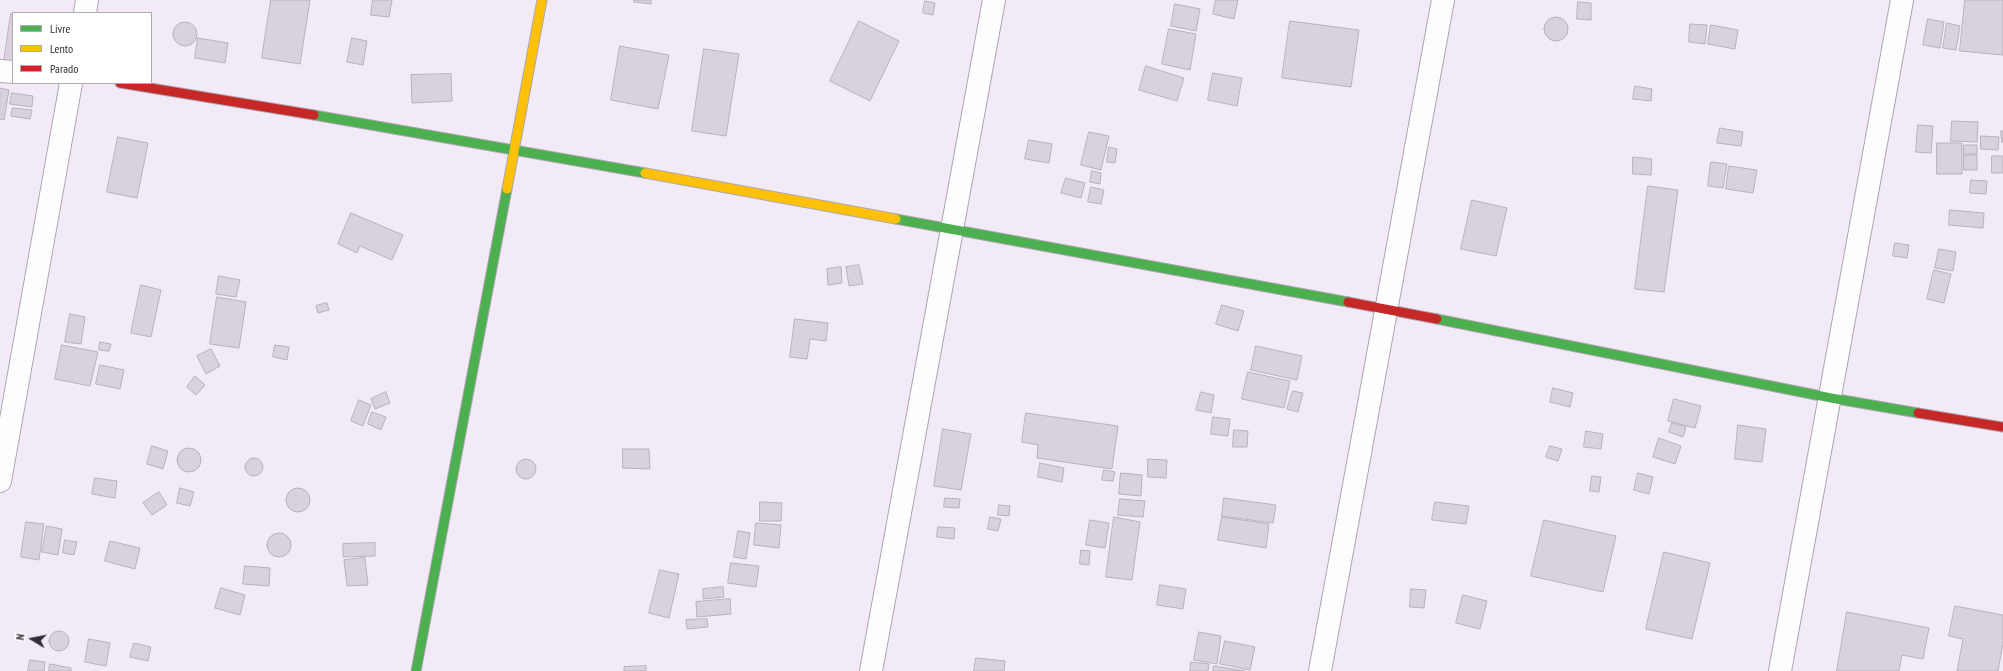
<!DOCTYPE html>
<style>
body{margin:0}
#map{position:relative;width:2003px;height:671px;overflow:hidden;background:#f3eaf7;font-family:"PT Sans Narrow",sans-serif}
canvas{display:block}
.legend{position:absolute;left:12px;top:12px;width:140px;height:72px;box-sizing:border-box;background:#fff;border:1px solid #adabaf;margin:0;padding:5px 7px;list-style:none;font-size:12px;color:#332d36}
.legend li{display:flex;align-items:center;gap:8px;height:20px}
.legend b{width:20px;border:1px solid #adabaf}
.north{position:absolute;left:12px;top:619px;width:40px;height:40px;-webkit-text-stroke:3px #fff;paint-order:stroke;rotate:280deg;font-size:11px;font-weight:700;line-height:16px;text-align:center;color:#332d36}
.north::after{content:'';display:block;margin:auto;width:14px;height:18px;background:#332d36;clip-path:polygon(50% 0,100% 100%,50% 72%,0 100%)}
</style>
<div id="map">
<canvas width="2003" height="671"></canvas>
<ul class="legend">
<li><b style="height:5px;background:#4caf50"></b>Livre</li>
<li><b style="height:5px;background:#ffc107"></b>Lento</li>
<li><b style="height:5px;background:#c62828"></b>Parado</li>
</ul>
<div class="north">N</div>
</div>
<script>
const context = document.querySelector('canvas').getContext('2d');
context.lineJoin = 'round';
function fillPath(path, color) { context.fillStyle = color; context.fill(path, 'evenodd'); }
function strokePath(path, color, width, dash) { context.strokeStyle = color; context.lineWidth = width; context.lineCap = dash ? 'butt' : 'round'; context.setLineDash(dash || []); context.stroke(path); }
const building = new Path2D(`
 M271 0H310L300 64 262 58Z
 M373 0H392L389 17 371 15Z
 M634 0H651V4L634 2Z
 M1216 0H1238L1234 19 1213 14Z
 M1965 0H2003V55L1960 51Z
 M925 1 935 3 933 15 923 13Z
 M1578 2 1591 3V20L1577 19Z
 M1175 4 1200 9 1196 31 1171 26Z
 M11 14H13V62L4 61Z
 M1544 29a12 12 0 1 1 24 0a12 12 0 1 1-24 0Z
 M1928 19 1944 22 1940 48 1923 45Z
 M859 21 899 41 870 101 830 81Z
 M1290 21 1359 30 1351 87 1282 78Z
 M173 34a12 12 0 1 1 24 0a12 12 0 1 1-24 0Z
 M1947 23 1960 26 1956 50 1943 48Z
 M1690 24 1707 25 1705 44 1689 42Z
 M1711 25 1738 30 1735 49 1708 44Z
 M1169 29 1196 34 1190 70 1162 64Z
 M198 38 228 43 225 63 195 58Z
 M352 38 367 41 363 65 347 62Z
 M620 46 669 55 658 109 611 100Z
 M704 49 739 54 726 136 692 131Z
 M1146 66 1184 78 1177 101 1139 90Z
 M1213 73 1242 78 1237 106 1208 100Z
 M451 74 452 101 412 103 411 75Z
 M1635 86 1652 89 1651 101 1633 99Z
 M0 88 9 90 4 120 0 119Z
 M12 93 33 96 32 107 10 104Z
 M13 108 32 110 30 119 11 116Z
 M1952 121 1978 122 1977 142 1951 141Z
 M1918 125 1933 126 1931 153 1916 152Z
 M1720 128 1743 132 1741 146 1717 143Z
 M2001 131H2003V142H2002Z
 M1089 132 1109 136 1101 170 1081 165Z
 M1981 136 1999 137 1998 150 1981 149Z
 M118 137 148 143 137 198 107 192Z
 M1029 140 1052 144 1049 163 1025 159Z
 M1937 143H1962V174H1937Z
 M1964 145H1977V154H1964Z
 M1109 147 1117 149 1115 163 1107 162Z
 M1964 155H1977V170H1964Z
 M1992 156H2003V173H1992Z
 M1633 157 1652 159 1651 175 1633 174Z
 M1711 162 1727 164 1723 188 1708 186Z
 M1729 166 1757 170 1753 193 1726 189Z
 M1092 171 1101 173 1100 184 1090 182Z
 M1066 178 1085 183 1081 198 1061 193Z
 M1971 180 1987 181 1986 194 1970 193Z
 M1648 186 1678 190 1664 292 1635 289Z
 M1091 187 1104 190 1101 204 1088 202Z
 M1472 200 1507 208 1496 256 1461 249Z
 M1950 210 1984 213 1983 228 1949 225Z
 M351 213 403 235 392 260 360 246 357 253 338 244Z
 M1895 243 1909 245 1907 258 1893 256Z
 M1939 249 1956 252 1953 271 1935 268Z
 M859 265 863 284 849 286 846 267Z
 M841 267 842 283 828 285 827 269Z
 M1934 270 1951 274 1944 303 1927 299Z
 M219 276 240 280 236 297 216 294Z
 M141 285 161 290 151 337 131 333Z
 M217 297 246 302 239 348 210 344Z
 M327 303 329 310 318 313 316 306Z
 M1222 305 1244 311 1238 331 1216 324Z
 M70 314 85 317 81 344 65 342Z
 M795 319 828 323 826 341 810 339 807 359 790 357Z
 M100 342 111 344 109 351 99 350Z
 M62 345 98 352 90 386 55 379Z
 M275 345 289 347 287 360 273 357Z
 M1256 346 1302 356 1297 380 1251 370Z
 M211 349 220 366 206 374 197 356Z
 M100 365 124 370 120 389 96 384Z
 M1248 372 1290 381 1284 408 1242 399Z
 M195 376 205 385 196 395 187 387Z
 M1553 388 1573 393 1570 407 1550 402Z
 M1293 391 1303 393 1298 412 1287 409Z
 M386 392 390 403 375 409 371 399Z
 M1201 392 1214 395 1211 413 1196 410Z
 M1674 399 1701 406 1695 428 1668 421Z
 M359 400 371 405 363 426 351 421Z
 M372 412 386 417 381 430 368 424Z
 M1026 413 1118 426 1112 469 1037 458 1038 445 1022 442Z
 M1213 417 1230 419 1228 436 1211 434Z
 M1672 423 1686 427 1683 437 1669 432Z
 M1738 425 1766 429 1762 462 1735 459Z
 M943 429 971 434 961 490 934 486Z
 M1234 430 1248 431 1247 447H1233Z
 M1586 431 1603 434 1601 449 1584 447Z
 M1659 438 1681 446 1675 464 1653 457Z
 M152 446 168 451 163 469 147 464Z
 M1550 446 1562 449 1558 461 1546 457Z
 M177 460a12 12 0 1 1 24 0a12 12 0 1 1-24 0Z
 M623 449H649L650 469 623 468Z
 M245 467a9 9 0 1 1 18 0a9 9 0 1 1-18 0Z
 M516 469a10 10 0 1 1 20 0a10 10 0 1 1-20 0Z
 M1148 459 1167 460 1166 478 1148 477Z
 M1040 463 1064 468 1062 482 1038 477Z
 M1104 470 1115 472 1113 481 1102 480Z
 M1121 473 1142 475 1141 496 1119 494Z
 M1638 473 1653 477 1649 494 1634 490Z
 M1592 476 1601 477 1599 492 1590 491Z
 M95 478 117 481 115 498 92 494Z
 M286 500a12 12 0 1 1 24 0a12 12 0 1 1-24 0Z
 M180 488 194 492 190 506 177 503Z
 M159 492 167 505 152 515 143 503Z
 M945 498 960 499 959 508 944 507Z
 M1224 498 1276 505 1273 523 1222 516Z
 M1120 499 1145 501 1143 517 1118 515Z
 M760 502 782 503 781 521H760Z
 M1435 502 1469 506 1466 524 1432 520Z
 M999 505 1010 506 1009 516 998 515Z
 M990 517 1001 519 998 531 988 529Z
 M1114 517 1140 522 1132 580 1106 577Z
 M1222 517 1269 524 1266 548 1218 540Z
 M1090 520 1109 523 1105 548 1086 545Z
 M1544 520 1616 536 1603 592 1531 576Z
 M26 522 44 524 39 560 21 557Z
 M756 523 781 525 779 548 754 545Z
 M47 526 62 529 58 555 42 552Z
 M938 527 955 528 954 539 937 537Z
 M738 531 750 533 746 559 734 557Z
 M267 545a12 12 0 1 1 24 0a12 12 0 1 1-24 0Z
 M65 540 77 542 74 555 63 553Z
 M110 541 140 548 135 569 105 561Z
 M375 543V556L343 557V544Z
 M1081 550 1090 551 1089 565 1080 564Z
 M1664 552 1710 563 1692 639 1646 629Z
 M365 558 368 585 347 586 344 560Z
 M731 563 759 566 756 587 728 583Z
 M245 566 270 568 269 586 243 584Z
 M660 570 679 574 669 618 649 613Z
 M1160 585 1186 589 1183 609 1157 605Z
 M723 587 724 597 703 599V589Z
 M221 588 245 595 240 615 215 608Z
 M1411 589 1426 590 1424 608 1410 607Z
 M1463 595 1487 601 1480 629 1456 623Z
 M730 599 731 614 697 617 696 602Z
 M1955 606 2003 615V643L1998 671H1957L1963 639 1949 636Z
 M1847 612 1929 628 1923 659 1902 655 1899 671H1837Z
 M707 619 708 627 687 629 686 620Z
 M49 641a10 10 0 1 1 20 0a10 10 0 1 1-20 0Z
 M1199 632 1221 636 1217 664 1194 660Z
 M89 639 110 643 106 666 85 662Z
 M1225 641 1255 647 1250 670 1220 664Z
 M134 643 151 647 148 661 130 657Z
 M976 658 1005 661 1004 671H974Z
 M30 660 45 662 44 671H28Z
 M1191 662 1209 664 1208 671H1190Z
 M50 664 71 668V671H49Z
 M646 666V671H624V667Z
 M1214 666 1245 671H1213Z`);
const street = new Path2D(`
 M85 13 87 0
 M0 71 13 72
 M0 481 71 83
 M871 671 994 0
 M1320 671 1443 0
 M1780 671 1902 0`);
const fast = new Path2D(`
 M314 115 645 173
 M896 219 1348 302
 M1437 319 1831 398 1918 413
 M416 671 507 189`);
const slow = new Path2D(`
 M645 173 896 219
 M507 189 542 0`);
const jam = new Path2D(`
 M120 83 314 115
 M1348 302 1437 319
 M1918 413 2003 427`);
fillPath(building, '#d9d2dd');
strokePath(building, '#b8b1bb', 1);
strokePath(street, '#ada6b0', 24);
strokePath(fast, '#ada6b0', 11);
strokePath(slow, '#ada6b0', 11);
strokePath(jam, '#ada6b0', 11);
strokePath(street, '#fdfcfe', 22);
strokePath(fast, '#4caf50', 9);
strokePath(slow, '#ffc107', 9);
strokePath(jam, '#c62828', 9);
</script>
